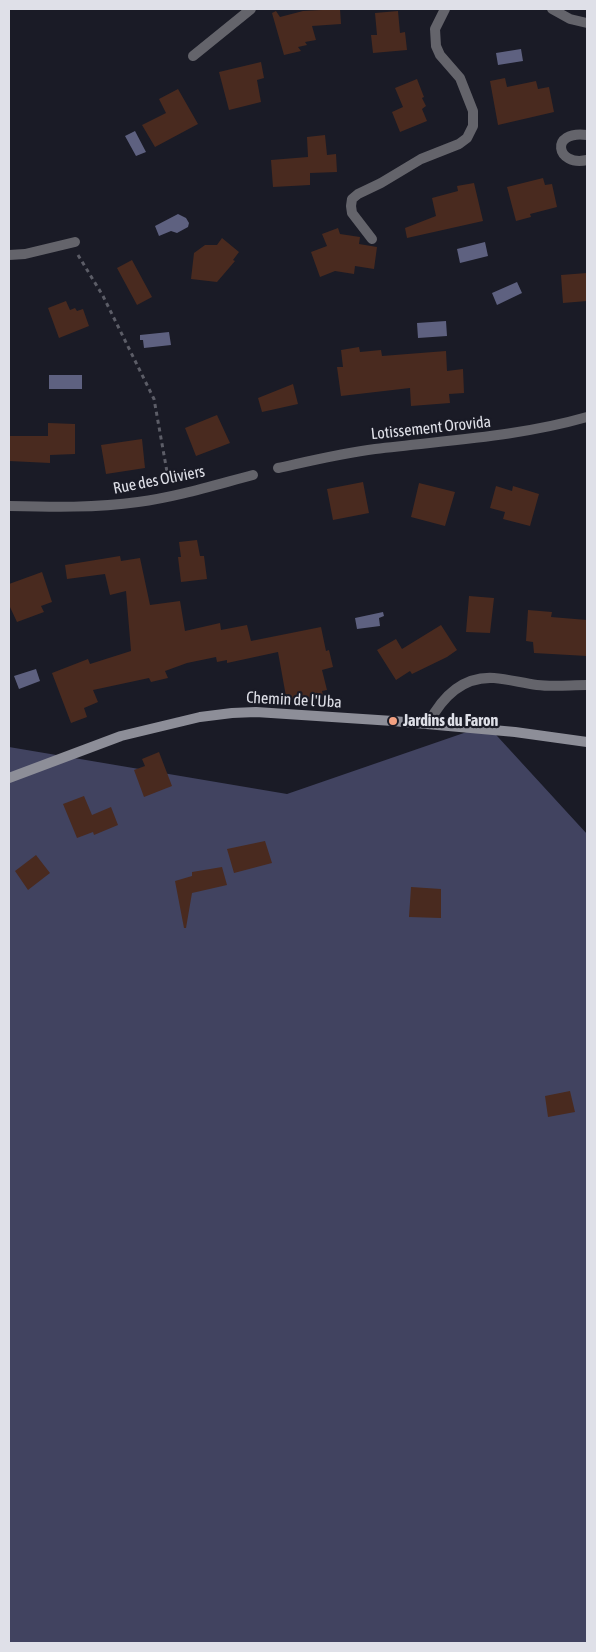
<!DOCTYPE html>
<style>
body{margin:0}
#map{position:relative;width:596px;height:1652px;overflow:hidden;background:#1a1b26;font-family:"Asap Condensed",sans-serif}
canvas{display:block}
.frame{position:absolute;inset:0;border:10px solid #dfe0e8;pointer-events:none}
</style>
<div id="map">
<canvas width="596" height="1652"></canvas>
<div class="frame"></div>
</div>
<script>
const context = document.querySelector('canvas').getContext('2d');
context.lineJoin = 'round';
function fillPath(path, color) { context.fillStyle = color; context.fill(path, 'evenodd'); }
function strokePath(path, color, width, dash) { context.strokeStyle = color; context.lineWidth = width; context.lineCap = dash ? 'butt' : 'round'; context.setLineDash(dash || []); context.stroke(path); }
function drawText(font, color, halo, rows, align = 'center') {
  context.font = font + ' "Asap Condensed",sans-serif'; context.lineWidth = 4.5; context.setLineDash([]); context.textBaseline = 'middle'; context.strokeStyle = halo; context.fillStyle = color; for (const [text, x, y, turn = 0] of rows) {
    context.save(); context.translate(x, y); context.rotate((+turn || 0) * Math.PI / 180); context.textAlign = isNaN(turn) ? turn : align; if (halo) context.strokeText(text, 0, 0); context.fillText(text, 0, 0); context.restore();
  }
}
const forest = new Path2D(`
 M487 725 587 834V1643H9V747L287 794Z`);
const water = new Path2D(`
 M521 49 523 61 498 65 496 53Z
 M135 131 146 152 136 156 125 136Z
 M178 214 186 218 189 223 188 227 177 233 171 231 159 236 155 226Z
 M485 242 488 256 460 263 457 249Z
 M517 282 522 293 497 305 492 293Z
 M446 321 447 336 418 338 417 323Z
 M169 332 171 345 144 348 143 340H140V335Z
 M49 375H82V389H49Z
 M383 612 384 616 379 618 380 626 357 629 355 618Z
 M36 669 40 681 19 689 14 676Z`);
const building = new Path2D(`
 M340 9 341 24 312 26 316 40 305 42 307 45 298 47 301 51 284 55 272 13 276 11 280 17 303 11Z
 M398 11 400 33 405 32 407 50 373 53 371 35H377L375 13Z
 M261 62 264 78 257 80 261 102 229 110 219 72Z
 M505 78 507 87 536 81 538 89 549 87 554 112 498 125 490 81Z
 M417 79 424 97 422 98 426 106 422 109 427 121 400 132 392 112 403 107 395 88Z
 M178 89 198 124 155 147 142 125 166 113 159 99Z
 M325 135 327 155 336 154 337 172 310 173V185L273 187 271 160 308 157 307 137Z
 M543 178 545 185 552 184 557 207 530 214 531 217 516 221 507 187Z
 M474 183 483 221 407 238 405 228 436 216 432 198 458 191 457 186Z
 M338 228 340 234 360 237 359 244 377 247 374 269 355 266 354 274 335 271 320 277 311 252 327 246 322 234Z
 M222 238 239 252 233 260 235 261 217 282 191 279 194 253 205 245H217Z
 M132 260 152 297 137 305 117 268Z
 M587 273V301L563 303 561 275Z
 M66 301 70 310 75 308 77 311 83 309 89 326 59 338 48 308Z
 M359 347 360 352 381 350 382 356 446 351 447 371 463 369 464 393 449 394 450 403 411 406 410 388 341 396 337 367H343L341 350Z
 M293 384 298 404 262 412 258 398Z
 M217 415 230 443 196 456 185 428Z
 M48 423 75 424V454L50 455V463L9 461V436H48Z
 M142 439 145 468 106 474 101 445Z
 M363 482 369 513 333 520 327 489Z
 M419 483 455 492 445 526 411 517Z
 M496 486 512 491 513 486 539 494 530 526 503 519 505 512 490 508Z
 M197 540 200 556H204L207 579 181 582 178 557H181L179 542Z
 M120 556 121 561 140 558 150 605 180 601 185 631 220 623 221 630 247 625 251 641 321 627 326 651 329 650 333 667 322 670 327 690 322 691 324 699 308 702H287L278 652 227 663V660L217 662 216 657 187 663 165 671 168 678 151 682 149 678 93 690 98 702 84 708 87 717 71 723 52 673 88 659 90 664 131 651 126 591 110 595 105 574 67 579 65 565Z
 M42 572 52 602 41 606 44 612 17 622 9 605V584Z
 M469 596 494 598 490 633 466 632Z
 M528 610 552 612 551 617 587 620V656L534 653 533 642 526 641Z
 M441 625 457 650 447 657 412 674 410 671 396 680 377 650 396 639 402 649Z
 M159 752 172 786 144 797 134 770 145 766 142 759Z
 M84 796 92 815 111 807 118 825 94 835 93 832 77 838 63 804Z
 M265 841 272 863 234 873 227 849Z
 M36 855 50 873 28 890 15 871Z
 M222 867 227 885 192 893 186 928H184L175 881 192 876V872Z
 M411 887 441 889V918L409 917Z
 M570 1091 575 1112 548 1117 545 1096Z`);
const path = new Path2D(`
 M78 255 103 296 154 399 169 483`);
const lane = new Path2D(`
 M552 9 570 19 587 23
 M587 135C549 130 556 167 587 160
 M372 239 352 213 351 206 352 199 358 194 381 183 421 159 459 144 467 138 473 126V111L460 78 440 55 436 46 435 29 445 9
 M278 468C310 461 343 453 375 449 447 440 517 437 587 417
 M428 724C442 697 462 676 494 678 508 679 522 683 537 685 554 687 570 685 587 685`);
const street = new Path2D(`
 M193 56 251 9
 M9 255 25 254 75 242
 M9 506C52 507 96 508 138 502 177 497 215 485 253 475`);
const secondary = new Path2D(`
 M9 778 121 736 200 717 232 713 256 712 393 721 515 732 587 742`);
const markers = [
 [393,721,5,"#f2a081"]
];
const streetNames = [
 ["Lotissement Orovida",431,428,-6],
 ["Rue des Oliviers",159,480,-11],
 ["Chemin de l'Uba",294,700,3]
];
const poiNames = [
 ["Jardins du Faron",403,721]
];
fillPath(forest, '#414360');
fillPath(water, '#5e6180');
fillPath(building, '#492a1f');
strokePath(path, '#5c5d67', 3, [4, 4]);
strokePath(lane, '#64646b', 10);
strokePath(street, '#64646b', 10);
strokePath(secondary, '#8d8e98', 10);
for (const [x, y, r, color] of markers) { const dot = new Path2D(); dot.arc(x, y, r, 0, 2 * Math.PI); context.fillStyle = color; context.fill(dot); strokePath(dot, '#1a1b26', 2); }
drawText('16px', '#dfe0e8', '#1a1b26', streetNames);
drawText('bold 16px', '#dfe0e8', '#1a1b26', poiNames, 'left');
</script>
